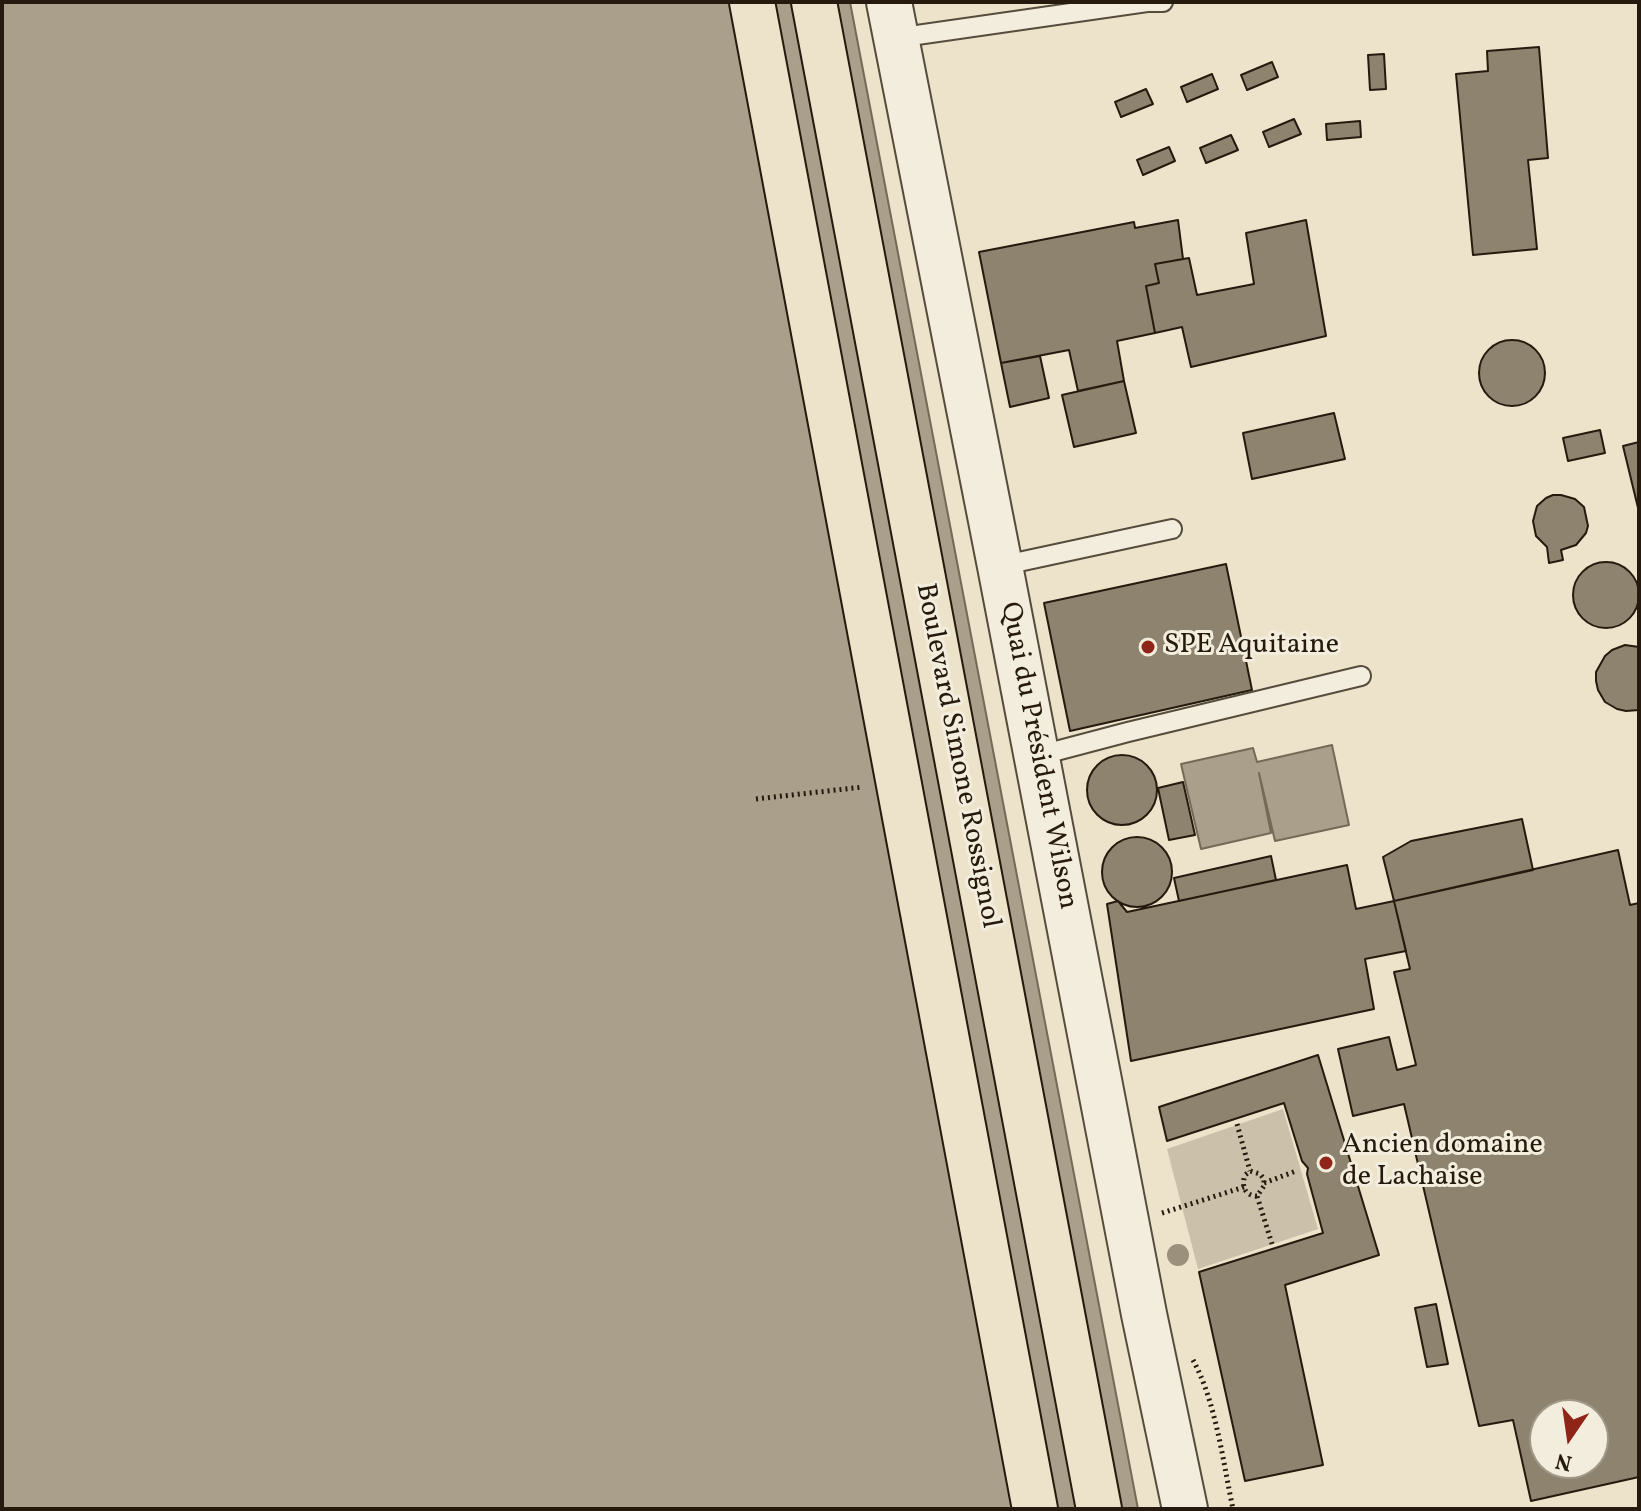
<!DOCTYPE html>
<meta charset="utf-8">
<style>
body{margin:0}
#map{position:relative;width:1641px;height:1511px;overflow:hidden;background:#ede3ca;font-family:Vollkorn,serif}
canvas{display:block}
.frame{position:absolute;inset:0;border:4px solid #251a0d;pointer-events:none}
.north{position:absolute;left:1529px;top:1399px;width:80px;height:80px;box-sizing:border-box;background:#f3eddd;border:2px solid #a1998a;border-radius:50%;rotate:193deg;font-size:22px;font-weight:700;line-height:32px;text-align:center;color:#251a0d}
.north::after{content:'';display:block;margin:auto;width:28px;height:36px;background:#8f2418;clip-path:polygon(50% 0,100% 100%,50% 72%,0 100%)}
</style>
<div id="map">
<canvas width="1641" height="1511"></canvas>
<div class="frame"></div>
<div class="north">N</div>
</div>
<script>
const context = document.querySelector('canvas').getContext('2d');
context.lineJoin = 'round';
function fillPath(path, color) { context.fillStyle = color; context.fill(path, 'evenodd'); }
function strokePath(path, color, width, dash) { context.strokeStyle = color; context.lineWidth = width; context.lineCap = dash ? 'butt' : 'round'; context.setLineDash(dash || []); context.stroke(path); }
function drawText(font, color, halo, rows, align = 'center') {
  context.font = font + ' Vollkorn,serif'; context.lineWidth = 6; context.setLineDash([]); context.textBaseline = 'middle'; context.strokeStyle = halo; context.fillStyle = color; for (const [text, x, y, turn = 0] of rows) {
    context.save(); context.translate(x, y); context.rotate((+turn || 0) * Math.PI / 180); context.textAlign = isNaN(turn) ? turn : align; if (halo) context.strokeText(text, 0, 0); context.fillText(text, 0, 0); context.restore();
  }
}
const green = new Path2D(`
 M1283 1109 1318 1229 1198 1269 1167 1149Z`);
const water = new Path2D(`
 M2 2H850L1138 1509H2Z
 M1332 745 1349 825 1275 841 1259 773 1271 833 1201 849 1181 764 1253 748 1257 762Z`);
const building = new Path2D(`
 M1539 47 1548 158 1528 160 1537 249 1473 255 1456 74 1488 71 1487 51Z
 M1384 54 1386 89 1370 90 1368 55Z
 M1272 62 1278 77 1247 90 1241 75Z
 M1212 74 1218 89 1187 102 1181 87Z
 M1146 89 1153 104 1121 117 1115 102Z
 M1294 119 1301 134 1269 147 1263 132Z
 M1360 121 1361 137 1327 140 1326 124Z
 M1231 135 1238 150 1206 163 1200 148Z
 M1169 147 1175 161 1143 175 1137 160Z
 M1178 220 1183 259 1155 264 1159 283 1146 286 1155 333 1117 341 1124 381 1078 391 1069 350 1001 363 979 252 1134 222 1135 228Z
 M1306 220 1326 336 1191 367 1182 327 1155 333 1146 286 1159 283 1155 264 1189 258 1197 295 1254 284 1246 233Z
 M1479 373a33 33 0 1 1 66 0a33 33 0 1 1-66 0Z
 M1040 356 1049 398 1010 407 1001 363Z
 M1124 381 1136 433 1074 447 1062 395Z
 M1334 413 1345 459 1252 479 1243 433Z
 M1600 430 1605 453 1568 461 1563 438Z
 M1639 442V512L1623 446Z
 M1553 495H1561L1575 499 1584 507 1588 526 1586 533 1576 545 1561 550 1563 560 1549 563 1547 547 1536 536 1533 521 1537 506 1546 498Z
 M1573 595a33 33 0 1 1 66 0a33 33 0 1 1-66 0Z
 M1226 564 1252 690 1070 731 1044 603Z
 M1625 645 1639 647V710L1626 711 1617 709 1605 702 1598 690 1596 681V672L1605 656 1612 650Z
 M1087 790a35 35 0 1 1 70 0a35 35 0 1 1-70 0Z
 M1183 782 1195 835 1169 840 1158 788Z
 M1522 819 1533 870 1394 901 1383 857 1411 841Z
 M1102 872a35 35 0 1 1 70 0a35 35 0 1 1-70 0Z
 M1618 850 1630 905 1639 903V1477L1531 1501 1513 1420 1479 1426 1404 1104 1353 1116 1338 1049 1389 1037 1397 1070 1416 1065 1394 972 1410 969 1394 901ZM1545 1415H1593V1463H1545Z
 M1271 856 1276 880 1179 901 1174 878Z
 M1347 865 1356 909 1394 901 1406 951 1365 959 1374 1009 1131 1061 1107 904 1118 901 1127 912Z
 M1318 1055 1379 1255 1285 1285 1323 1465 1245 1481 1199 1272 1323 1233 1307 1174 1308 1168 1302 1161 1284 1103 1167 1141 1159 1107Z
 M1436 1304 1448 1364 1427 1367 1415 1308Z`);
const path = new Path2D(`
 M756 799 863 787
 M1237 1124 1250 1171
 M1264 1183 1296 1171
 M1257 1196C1245 1196 1241 1186 1245 1175L1250 1171 1260 1174 1264 1179V1186L1257 1196 1272 1244
 M1162 1213 1244 1187
 M1193 1360C1216 1402 1223 1462 1233 1509`);
const service = new Path2D(`
 M896 38 1147 2H1163
 M1000 566 1172 529
 M1037 756 1128 732 1361 676`);
const tertiary = new Path2D(`
 M889 2 1000 566 1144 1314 1185 1509`);
const primary = new Path2D(`
 M752 2 1035 1509
 M814 2 1099 1509`);
const trees = [
 [1178,1255]
];
const markers = [
 [1148,647,8,"#8f2418"],
 [1326,1163,8,"#8f2418"]
];
const poiNames = [
 ["SPE Aquitaine",1164,647],
 ["Ancien domaine",1342,1147],
 ["de Lachaise",1342,1179]
];
const streetNames = [
 ["Boulevard Simone Rossignol",956,756,79],
 ["Quai du Président Wilson",1037,756,79]
];
fillPath(green, '#cbc1aa');
fillPath(water, '#a99f8a');
strokePath(water, '#746a58', 2);
fillPath(building, '#8d836f');
strokePath(building, '#251a0d', 2);
strokePath(service, '#574c3c', 22);
strokePath(tertiary, '#574c3c', 48);
strokePath(primary, '#251a0d', 48);
strokePath(path, '#251a0d', 5, [2, 4]);
strokePath(service, '#f3eddd', 18);
strokePath(tertiary, '#f3eddd', 44);
strokePath(primary, '#ede3ca', 44);
context.fillStyle = '#9a907c';
for (const [x, y] of trees) { context.beginPath(); context.arc(x, y, 11, 0, 2 * Math.PI); context.fill(); }
for (const [x, y, r, color] of markers) { const dot = new Path2D(); dot.arc(x, y, r, 0, 2 * Math.PI); context.fillStyle = color; context.fill(dot); strokePath(dot, '#f3eddd', 3); }
drawText('28px', '#251a0d', '#f3eddd', poiNames, 'left');
drawText('28px', '#251a0d', '#f3eddd', streetNames);
</script>
